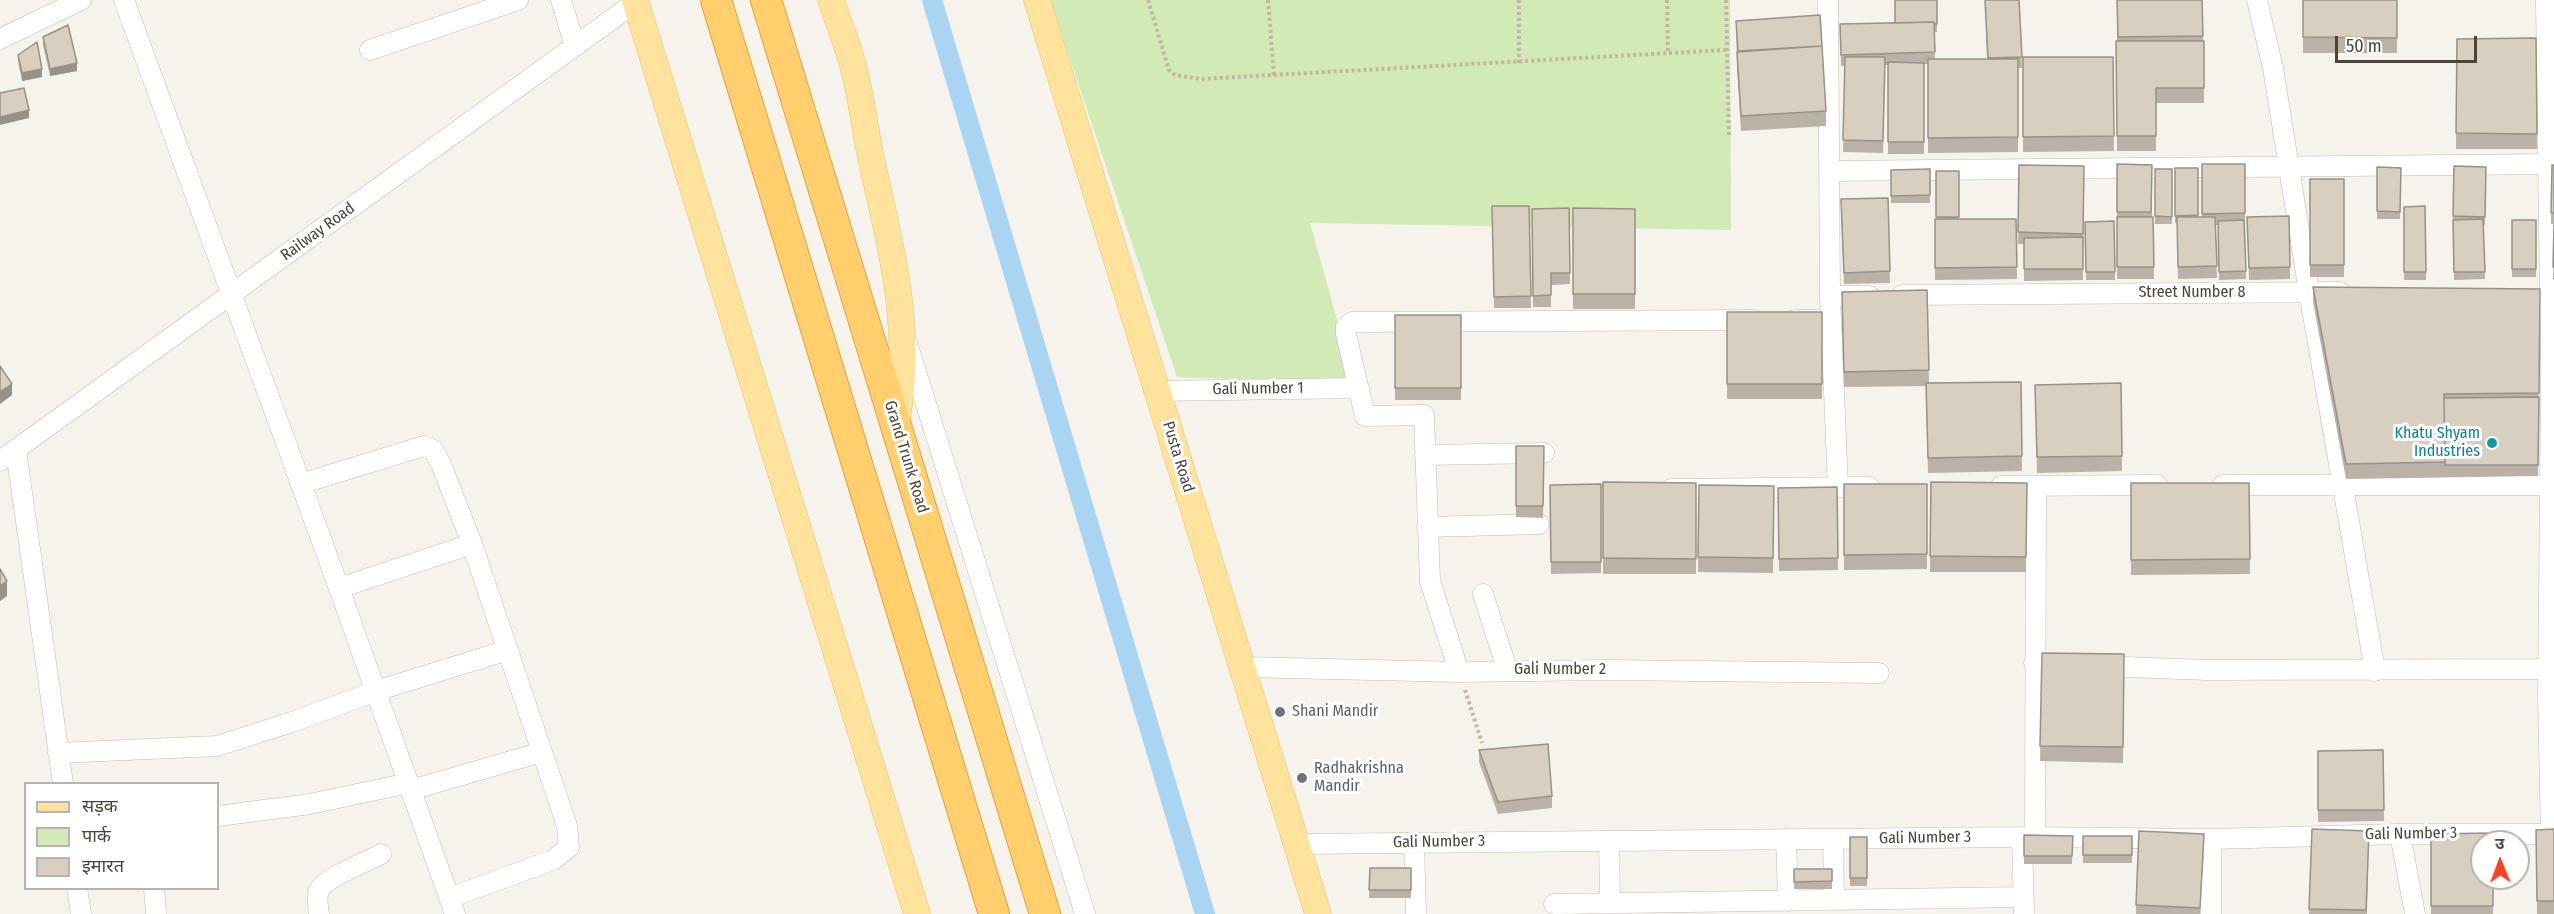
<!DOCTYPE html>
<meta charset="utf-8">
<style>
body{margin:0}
#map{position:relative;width:2554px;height:914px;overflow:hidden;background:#f6f3ec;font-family:"Fira Sans Condensed","Noto Sans Devanagari",sans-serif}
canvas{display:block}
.legend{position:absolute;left:24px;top:782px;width:195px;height:108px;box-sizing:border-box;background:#fff;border:2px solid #b7b4b0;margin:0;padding:8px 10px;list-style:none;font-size:18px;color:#4b4439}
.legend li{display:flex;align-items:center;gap:12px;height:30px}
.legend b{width:30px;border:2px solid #b7b4b0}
.north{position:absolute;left:2470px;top:830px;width:60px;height:60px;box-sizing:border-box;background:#fff;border:2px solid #b7b4b0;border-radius:50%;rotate:359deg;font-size:16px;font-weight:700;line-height:24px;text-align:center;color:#4b4439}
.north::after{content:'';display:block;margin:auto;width:21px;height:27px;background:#fc3f1d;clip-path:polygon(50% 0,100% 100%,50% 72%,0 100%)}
.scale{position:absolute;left:2335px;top:36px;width:142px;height:27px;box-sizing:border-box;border:3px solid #4b4439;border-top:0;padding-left:8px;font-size:18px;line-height:21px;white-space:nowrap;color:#4b4439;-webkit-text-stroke:4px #fff;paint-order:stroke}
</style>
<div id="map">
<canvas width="2554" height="914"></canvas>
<ul class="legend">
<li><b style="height:8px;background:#ffe39c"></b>सड़क</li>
<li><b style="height:16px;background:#d2eab5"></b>पार्क</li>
<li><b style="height:16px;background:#d8cfc1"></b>इमारत</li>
</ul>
<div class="north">उ</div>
<div class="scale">50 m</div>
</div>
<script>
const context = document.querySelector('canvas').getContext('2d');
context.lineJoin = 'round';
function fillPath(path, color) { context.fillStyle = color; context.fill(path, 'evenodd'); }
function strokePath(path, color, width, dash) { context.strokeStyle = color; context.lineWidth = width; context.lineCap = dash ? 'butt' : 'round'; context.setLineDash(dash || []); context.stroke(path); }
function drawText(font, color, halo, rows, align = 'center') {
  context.font = font + ' "Fira Sans Condensed",sans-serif'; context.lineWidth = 6; context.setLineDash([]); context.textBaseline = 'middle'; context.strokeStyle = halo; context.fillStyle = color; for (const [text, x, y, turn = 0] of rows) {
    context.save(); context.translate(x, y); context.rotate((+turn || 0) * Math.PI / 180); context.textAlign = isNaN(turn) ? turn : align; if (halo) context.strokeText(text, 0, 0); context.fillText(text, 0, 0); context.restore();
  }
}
const green = new Path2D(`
 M1050 0H1730L1731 230 1310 223 1355 384 1177 377Z`);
const canal = new Path2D(`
 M932 0 1205 914`);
const path = new Path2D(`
 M1148 0 1169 70 1175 75 1200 79 1725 50
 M1268 0 1274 76
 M1667 0 1668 53
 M1726 0 1729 137
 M1519 63V0
 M1465 690 1482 743`);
const minor = new Path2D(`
 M124 0 339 588 455 914
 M561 0 575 46
 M1828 0 1830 296 1838 487
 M2257 0 2273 68 2309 292 2375 671
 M2546 0 2551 376 2548 699 2551 834
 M0 39 81 0
 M370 50 518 0
 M1829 171 2554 164
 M1902 295 2340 292
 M1830 296H1869
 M1795 320H1831
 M907 343 1085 914
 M1158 391 1359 388
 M16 450 63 784
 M1425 455 1544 453
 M0 461 636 2
 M300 484 424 446 433 450 441 464 472 544 567 826 569 847 553 860 449 898
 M2223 485H2551
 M2001 486 2157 485
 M1671 489 1869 487
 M1427 527 1539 524
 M339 588 472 544
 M1483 594 1507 669
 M2034 663 2067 665
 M2097 666 2208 670 2549 669
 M1242 667 1459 672 1605 670 1879 673
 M1459 672 1430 581 1424 415 1365 416 1346 334V327L1352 322 1753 320
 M58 753 217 746 292 722 376 691 508 650
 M411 790 542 752
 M218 816 310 804 409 783
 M2400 834 2415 914
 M2022 837 2024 914
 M2035 837 2036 486
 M1786 839 1788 901
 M1833 839 1834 900
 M2211 839V914
 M1609 841 1610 903
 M1414 843 1416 914
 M1297 844 2022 837 2211 839 2400 834H2554
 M77 888 81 914
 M154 888 156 914
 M1554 904 2024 897
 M319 914C318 907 316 897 319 890 325 878 368 861 381 854`);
const major = new Path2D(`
 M635 0 917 914
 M831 0C839 25 851 52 856 78 863 107 866 138 873 167 892 253 914 335 896 423
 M1037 0 1318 914`);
const highway = new Path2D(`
 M716 0 994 914
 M766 0 1045 914`);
const wall = new Path2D(`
 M1937 0V32H1934L1935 59H1987L1985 0H2019L2022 68H2018V152L1928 153V64H1924V154H1888V65H1885L1883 153 1843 152 1845 66H1841L1840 24 1895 23Z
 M2117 0H2202L2203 41H2204V103H2156V151H2117L2116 41H2117Z
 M2303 0H2397V53H2303Z
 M1820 15 1826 111V126L1741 131 1737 67 1736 21Z
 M43 37 77 71 50 76 43 45Z
 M2536 38 2537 149H2456L2457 39Z
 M18 55 42 77 22 81 18 62Z
 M2023 57H2113L2114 151 2023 152Z
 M2117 164 2152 165V217H2153L2154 279H2117Z
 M2202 164H2245V225L2246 279 2219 280 2218 225H2215L2217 278 2178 279 2177 223H2175V168H2198V217H2202Z
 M2019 165 2084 166 2083 280 2024 281V244H2018Z
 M2552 165H2554V224H2551Z
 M2454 166 2486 167 2485 225H2483L2485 279 2454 280 2453 224Z
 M2377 167 2401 168 2400 219H2377Z
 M1930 169V203H1891V170Z
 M2155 169H2172V224H2155Z
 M1936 171H1959V219H2016L2017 279 1935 280V219H1936Z
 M2310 179H2344V277H2310Z
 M1888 198 1890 283 1844 284 1841 211Z
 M1492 206H1529L1531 308H1494Z
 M2425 206 2426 280H2404V207Z
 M1569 208 1570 284 1551 285V307H1533L1532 209Z
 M1573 208 1635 209V309H1573Z
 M2289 216 2290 279 2249 280 2247 217Z
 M2512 220H2536V277H2512Z
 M2114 221 2115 280H2086L2085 222Z
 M2554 225V279H2553Z
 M2313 287 2540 289 2538 476 2346 479 2313 302Z
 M1927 290 1929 383 2021 382 2022 471 1928 473 1926 386 1844 387 1842 292Z
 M1727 312H1822V399H1727Z
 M1395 315H1461V400H1395Z
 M2121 383 2122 471 2037 473 2035 385Z
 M1516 446H1544L1543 518 1516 517Z
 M1603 482 1696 483V574H1603Z
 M1931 482 2027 483 2026 572H1930Z
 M2131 483H2249L2250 574 2131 575Z
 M1601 484V573L1551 574 1550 485Z
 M1844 484H1927V569L1844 570Z
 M1699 485 1774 486 1773 573 1698 572Z
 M1837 487 1838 570 1779 571 1778 488Z
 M2042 653 2124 654 2123 763 2040 761Z
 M1479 750 1552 796V808L1498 814 1479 762Z
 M2383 750 2384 821 2318 822V751Z
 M2312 829 2369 831 2367 914H2309Z
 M2554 829V914H2537L2536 830Z
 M2431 834 2493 878V914H2431Z
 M2024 835 2073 836 2072 864H2024Z
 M2083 836H2132V863H2083Z
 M1850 837H1867V886H1850Z
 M2204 846 2200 914H2136V905Z
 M1370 868H1411V898H1369Z
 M1794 869H1832V889H1794Z`);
const shadedWall = new Path2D(`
 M77 63V71L50 76V69Z
 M42 69V77L22 81V73Z
 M29 110V118L0 125V117Z
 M12 384V395L0 404V392Z
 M7 581V596L0 601V586Z`);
const building = new Path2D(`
 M1895 0H1937V24H1934V22L1895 23Z
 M1985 0H2019L2022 57 1988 58Z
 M2117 0H2202L2203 36 2118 37Z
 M2303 0H2397V38L2303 37Z
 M1820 15 1822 46 1738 51 1736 21Z
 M1934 22 1935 52 1841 55 1840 24Z
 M68 25 77 63 50 69 43 37Z
 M2536 38 2537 134 2456 133 2457 39Z
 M2116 41H2204V88H2156V136H2117Z
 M37 42 42 69 22 73 18 55Z
 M1822 46 1826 111 1741 116 1737 52Z
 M1845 57H1885L1883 141 1843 140Z
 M2023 57H2113L2114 136 2023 137Z
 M1928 59H2018V137L1928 138Z
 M1888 62 1924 63V142H1888Z
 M24 88 29 110 0 117V93Z
 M2117 164 2152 165 2151 212H2117Z
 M2202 164H2245V213L2202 214Z
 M2019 165 2084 166 2083 234 2018 232Z
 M2552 165H2554V213H2551Z
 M2454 166 2486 167 2485 217 2453 216Z
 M2377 167 2401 168 2400 212 2377 211Z
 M2175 168H2198V215L2175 216Z
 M1930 169V195L1891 196V170Z
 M2155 169H2172V217L2155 216Z
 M1936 171H1959V217H1936Z
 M2310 179H2344V265H2310Z
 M1888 198 1890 271 1844 273 1841 199Z
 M1492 206H1529L1531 296 1494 297Z
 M2425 206 2426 272H2404V207Z
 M1569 208 1570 273H1551V295L1533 296 1532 209Z
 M1573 208 1635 209V294H1573Z
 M2289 216 2290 267 2249 268 2247 217Z
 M2117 217H2153L2154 267H2117Z
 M2177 217H2215L2217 266 2178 267Z
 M1935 219H2016L2017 267 1935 268Z
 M2483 219 2485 272H2454L2453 220Z
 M2244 220 2246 271 2219 272 2218 221Z
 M2512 220H2536V269H2512Z
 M2114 221 2115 272H2086L2085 222Z
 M2554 225V267H2553Z
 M2083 237V269H2024V238Z
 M2313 287 2540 289 2539 393 2444 394 2445 462 2346 464Z
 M1927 290 1929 370 1844 372 1842 292Z
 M1727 312H1822V384H1727Z
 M1395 315H1461V388H1395Z
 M0 366 12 384 0 392Z
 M2021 382 2022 456 1928 458 1926 383Z
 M2121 383 2122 456 2037 457 2035 385Z
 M2539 397 2538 465H2445L2444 398Z
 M1516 446H1544L1543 506H1516Z
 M1603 482 1696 483V559L1603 558Z
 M1931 482 2027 483 2026 557 1930 556Z
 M2131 483H2249L2250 559 2131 560Z
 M1601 484V562H1551L1550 485Z
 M1844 484H1927V554L1844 555Z
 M1699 485 1774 486 1773 558 1698 557Z
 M1837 487 1838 558 1779 559 1778 488Z
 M0 569 7 581 0 586Z
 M2042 653 2124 654 2123 747 2040 746Z
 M1548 744 1552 796 1498 802 1479 750Z
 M2383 750 2384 810H2318V751Z
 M2312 829 2369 831 2366 910 2309 909Z
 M2554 829V901H2537L2536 830Z
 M2139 831 2204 834 2200 908 2136 905Z
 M2492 833 2493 842H2482V878H2493V906H2431V834Z
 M2024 835 2073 836 2072 856H2024Z
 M2083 836H2132V855H2083Z
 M1850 837H1867V878H1850Z
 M1370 868H1411V890H1369Z
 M1794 869H1832V881L1794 882Z`);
const markers = [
 [2492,443,6,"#0f9aa8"],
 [1280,712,6,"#6b7280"],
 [1302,778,6,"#6b7280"]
];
const streetNames = [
 ["Railway Road",318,232,-36],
 ["Street Number 8",2192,293],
 ["Gali Number 1",1258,389,-1],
 ["Grand Trunk Road",906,457,73],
 ["Pusta Road",1178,457,73],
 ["Gali Number 2",1560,670],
 ["Gali Number 3",2411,834,-1],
 ["Gali Number 3",1925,838,-1],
 ["Gali Number 3",1439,842,-1]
];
const cultureNames = [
 ["Khatu Shyam",2480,434],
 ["Industries",2480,452]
];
const worshipNames = [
 ["Shani Mandir",1292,712],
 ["Radhakrishna",1314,769],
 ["Mandir",1314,787]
];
fillPath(green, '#d2eab5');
strokePath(canal, '#a9d4f2', 20);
strokePath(minor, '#c2bbae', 21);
strokePath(major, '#e6c16a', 27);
strokePath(highway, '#e0a43c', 32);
strokePath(path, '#c4b79f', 4, [3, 3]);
strokePath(minor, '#fff', 20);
strokePath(major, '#ffe39c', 26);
strokePath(highway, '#ffcf6e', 30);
fillPath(wall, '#bab2a6');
fillPath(shadedWall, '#979187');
fillPath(building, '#d8cfc1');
strokePath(building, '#979187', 1.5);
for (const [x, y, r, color] of markers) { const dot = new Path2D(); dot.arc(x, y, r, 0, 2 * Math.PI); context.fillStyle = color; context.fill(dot); strokePath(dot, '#fff', 2); }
drawText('16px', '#4b4439', '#fff', streetNames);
drawText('16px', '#0d838f', '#fff', cultureNames, 'right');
drawText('16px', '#5b616d', '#fff', worshipNames, 'left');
</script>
